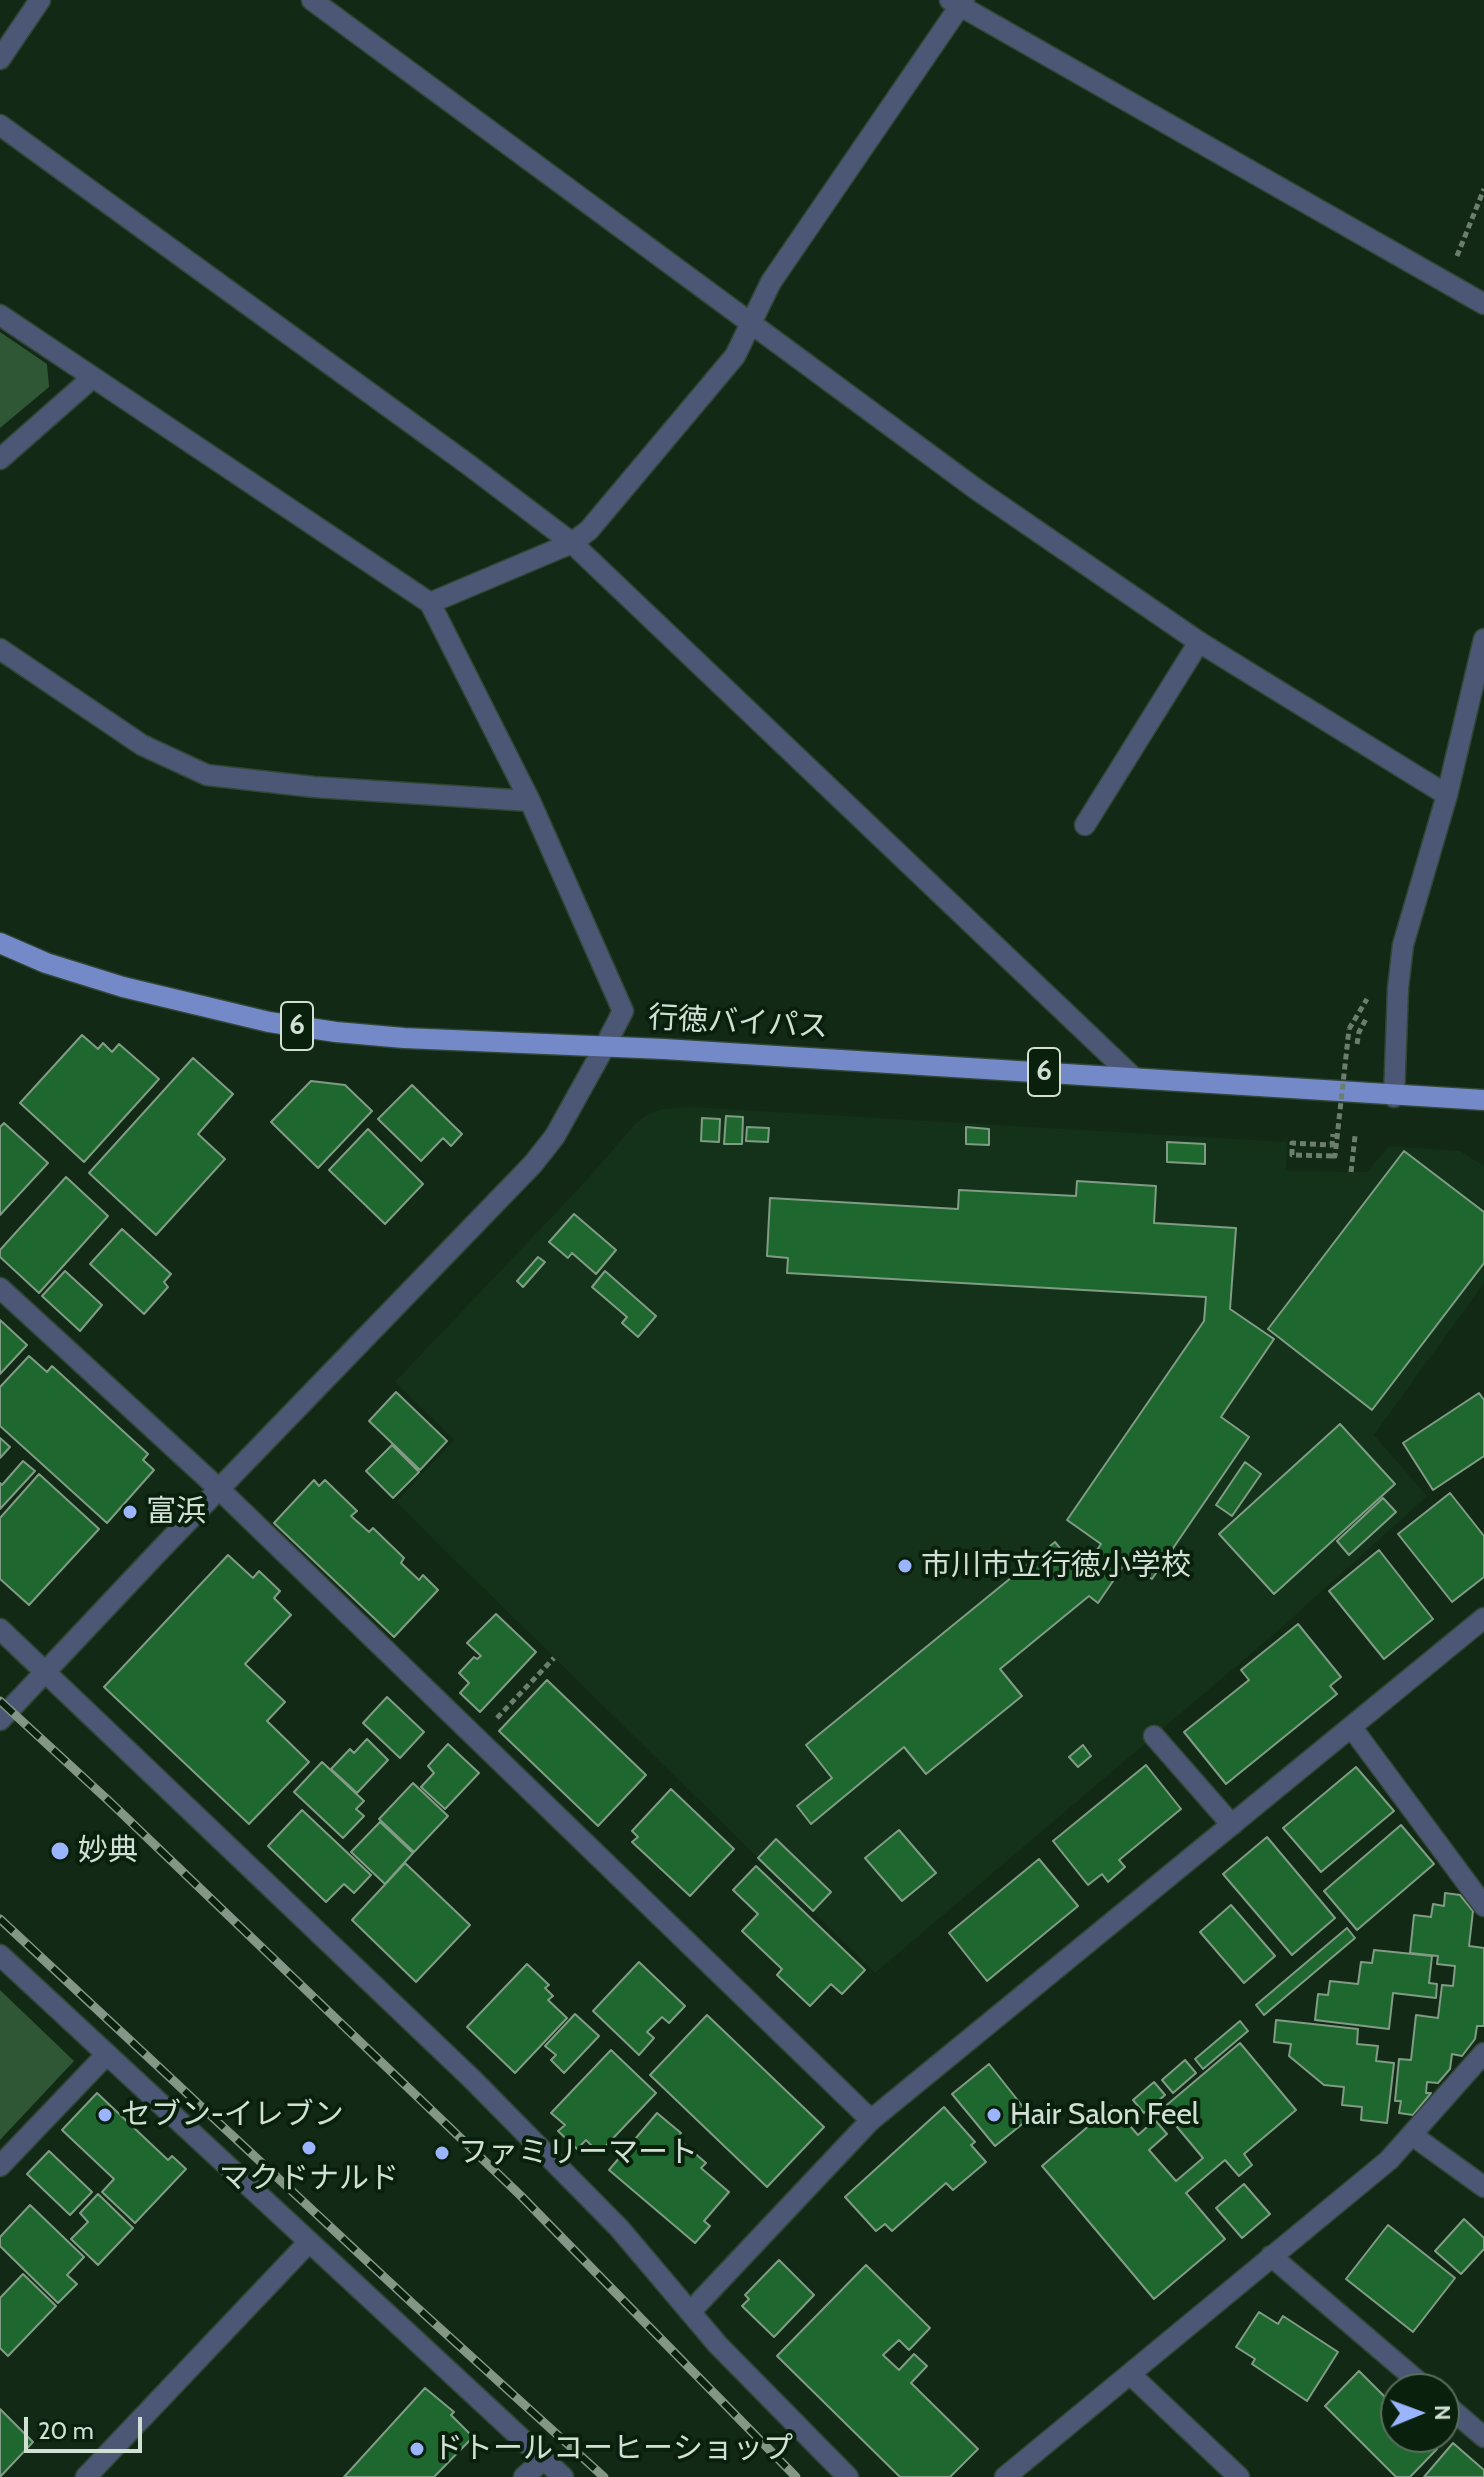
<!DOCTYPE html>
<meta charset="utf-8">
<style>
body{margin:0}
#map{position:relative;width:1484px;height:2477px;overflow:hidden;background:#122916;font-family:Cabin,sans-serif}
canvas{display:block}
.north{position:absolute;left:1380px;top:2373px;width:80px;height:80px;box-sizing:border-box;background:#09200d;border:2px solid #596d5c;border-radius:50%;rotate:89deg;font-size:22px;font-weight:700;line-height:32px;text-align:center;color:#d1e0d3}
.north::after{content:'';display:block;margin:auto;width:28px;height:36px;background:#9ab5fd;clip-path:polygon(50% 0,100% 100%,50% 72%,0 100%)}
.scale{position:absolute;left:24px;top:2417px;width:118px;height:36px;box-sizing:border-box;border:4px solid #d1e0d3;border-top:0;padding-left:10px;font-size:24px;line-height:28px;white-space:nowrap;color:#d1e0d3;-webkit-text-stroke:6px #09200d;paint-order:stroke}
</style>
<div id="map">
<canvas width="1484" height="2477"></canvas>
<div class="north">N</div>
<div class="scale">20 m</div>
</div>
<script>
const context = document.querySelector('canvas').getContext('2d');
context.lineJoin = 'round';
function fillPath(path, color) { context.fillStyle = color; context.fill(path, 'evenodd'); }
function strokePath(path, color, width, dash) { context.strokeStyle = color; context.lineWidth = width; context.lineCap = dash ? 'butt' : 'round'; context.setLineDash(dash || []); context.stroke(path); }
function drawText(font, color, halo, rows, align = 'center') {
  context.font = font + ' Cabin,"Noto Sans JP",sans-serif'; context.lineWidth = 8; context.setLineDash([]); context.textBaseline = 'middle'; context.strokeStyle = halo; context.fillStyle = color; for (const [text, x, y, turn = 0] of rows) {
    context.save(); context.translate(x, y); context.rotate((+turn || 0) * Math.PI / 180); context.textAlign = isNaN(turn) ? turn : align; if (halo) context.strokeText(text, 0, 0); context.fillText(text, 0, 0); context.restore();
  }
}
const built = new Path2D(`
 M692 1107 1287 1142 1286 1171 1367 1172 1389 1146 1460 1151 1484 1166V1283L1374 1435 1427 1496 1280 1629 875 1973 396 1502 454 1440 395 1382 584 1183 636 1123 648 1114 663 1109Z`);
const green = new Path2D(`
 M0 332 47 364 49 387 0 428Z
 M0 1990 74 2061 0 2140Z`);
const building = new Path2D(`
 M82 1035 98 1049 103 1043 112 1052 119 1044 159 1079 84 1162 20 1103Z
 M193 1058 233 1094 198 1134 225 1159 156 1235 89 1173Z
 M311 1081 345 1085 372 1111 318 1168 271 1122Z
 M412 1085 462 1134 451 1146 443 1138 421 1161 378 1119Z
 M726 1116 743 1117 742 1144H724Z
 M702 1118 720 1119 719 1142 701 1141Z
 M4 1123 48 1163 0 1215V1127Z
 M747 1127 769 1128 768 1142 746 1141Z
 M966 1127 989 1129V1145L966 1144Z
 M368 1129 423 1184 385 1224 329 1170Z
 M1167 1142 1205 1144V1164L1167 1162Z
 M1404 1151 1484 1212V1263L1372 1410 1268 1329Z
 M66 1177 108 1216 39 1293 0 1257V1250Z
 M1077 1181 1156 1186 1154 1223 1236 1228 1230 1309 1274 1339 1221 1417 1249 1437 1152 1579 1126 1562 1098 1603 1089 1596 1000 1669 1022 1696 926 1774 904 1747 811 1824 797 1806 832 1778 806 1745 1055 1542 1081 1574 1101 1544 1067 1520 1204 1321 1206 1297 787 1273 788 1258 767 1256 770 1198 958 1209 959 1190 1076 1196Z
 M574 1214 616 1250 596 1274 572 1253 568 1258 549 1242Z
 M122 1229 171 1274 164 1282 168 1287 144 1314 90 1264Z
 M538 1257 545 1262 523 1287 517 1281Z
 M65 1271 102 1305 80 1331 42 1296Z
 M605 1271 656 1316 638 1337 622 1323 627 1317 592 1287Z
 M0 1320 27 1345 0 1374Z
 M29 1356 47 1372 52 1366 148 1454 143 1460 154 1470 107 1523 0 1426V1387Z
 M396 1392 447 1441 420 1470 369 1421Z
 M1479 1393 1484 1400V1456L1433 1490 1403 1443Z
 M1340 1424 1395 1484 1274 1594 1219 1534Z
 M0 1438 10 1447 0 1458Z
 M392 1445 419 1472 393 1498 366 1471Z
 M23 1461 35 1471 0 1509V1483L2 1485Z
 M1245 1462 1261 1474 1232 1516 1216 1505Z
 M39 1474 99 1529 29 1605 0 1579V1518Z
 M314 1480 319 1486 325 1480 357 1511 351 1516 369 1532 373 1528 404 1558 401 1563 419 1580 423 1575 438 1590 394 1637 274 1523Z
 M1450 1493 1484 1536V1577L1452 1602 1398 1534Z
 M1383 1498 1396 1512 1349 1555 1337 1541Z
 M1379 1550 1433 1619 1384 1659 1329 1591Z
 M228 1555 253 1578 259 1571 280 1591 274 1598 291 1615 245 1664 285 1702 267 1721 309 1762 249 1824 104 1687Z
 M496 1614 536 1652 480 1712 460 1693 469 1683 459 1673 474 1657 477 1659 481 1656 467 1643Z
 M1298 1624 1341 1677 1330 1686 1337 1694 1226 1784 1184 1732 1249 1680 1241 1670Z
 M547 1680 646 1775 598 1826 499 1731Z
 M387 1697 424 1732 400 1758 363 1723Z
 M367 1739 388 1760 357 1793 331 1769 350 1749 354 1753Z
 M448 1744 479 1773 445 1809 421 1787 434 1773 428 1766Z
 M1083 1745 1091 1756 1078 1767 1069 1757Z
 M322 1762 364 1801 356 1809 364 1816 343 1838 294 1792Z
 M1146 1765 1181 1809 1119 1860 1125 1867 1108 1882 1102 1874 1088 1885 1053 1841Z
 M1356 1767 1394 1811 1321 1872 1283 1828Z
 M413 1783 448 1816 414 1852 379 1819Z
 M671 1789 734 1849 690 1896 632 1842 638 1837 632 1831Z
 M302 1810 371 1875 354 1893 344 1884 326 1902 268 1846Z
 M380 1822 413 1853 385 1884 351 1852Z
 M1401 1825 1434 1864 1357 1930 1324 1891Z
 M899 1830 936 1873 902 1901 865 1858Z
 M1267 1837 1335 1918 1292 1955 1223 1874Z
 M776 1839 831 1892 813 1911 758 1858Z
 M1039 1859 1078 1906 987 1981 949 1933Z
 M405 1863 470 1925 416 1982 352 1920Z
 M756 1866 865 1970 842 1994 831 1984 810 2006 777 1975 782 1969 742 1931 758 1914 733 1890Z
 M1445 1893 1460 1895 1473 1911 1469 1946 1484 1948V2026H1477L1475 2039 1462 2056 1452 2054 1450 2069 1438 2083 1427 2082 1426 2093H1431L1413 2115 1399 2113 1401 2101H1395L1399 2059 1411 2060 1416 2015 1438 2018 1442 1985 1453 1986 1455 1966 1437 1964 1438 1956 1410 1953 1414 1915 1431 1917 1433 1904 1444 1906Z
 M1231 1905 1275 1956 1244 1983 1200 1932Z
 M1347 1928 1355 1938 1264 2015 1256 2005Z
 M1374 1950 1432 1956 1429 1983 1437 1984 1436 1998 1393 1993 1389 2029 1315 2020 1318 1994 1328 1995 1330 1981 1358 1984 1361 1962 1372 1963Z
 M639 1962 685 2006 669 2023 662 2017 647 2032 654 2038 639 2055 593 2011Z
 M527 1964 549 1985 545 1988 553 1996 548 2000 567 2018 515 2073 467 2027Z
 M575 2014 599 2036 564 2073 551 2060 556 2055 545 2046Z
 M707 2015 824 2127 767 2187 650 2075Z
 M1276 2020 1358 2029 1357 2044 1378 2046 1376 2061 1394 2063 1387 2123 1361 2120 1362 2107 1342 2105 1344 2087 1324 2085 1289 2056 1291 2044 1274 2042Z
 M1240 2021 1248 2031 1203 2069 1195 2059Z
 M1240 2043 1296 2110 1244 2154 1252 2165 1239 2176 1225 2160 1186 2193 1225 2239 1154 2299 1042 2166 1112 2106 1138 2135 1155 2120 1167 2134 1149 2150 1176 2181 1203 2158 1162 2109Z
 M611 2050 656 2093 599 2153 586 2140 577 2149 558 2131 565 2125 551 2113Z
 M1185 2060 1196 2073 1173 2093 1162 2080Z
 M989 2064 1031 2117 995 2146 952 2094Z
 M1154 2082 1165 2095 1144 2113 1133 2100Z
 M97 2093 168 2160 172 2156 186 2169 135 2223 102 2192 114 2179 62 2130Z
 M944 2107 975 2142 971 2145 986 2162 953 2190 946 2183 892 2231 885 2224 876 2231 845 2197Z
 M657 2113 681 2133 677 2138 706 2163 701 2168 729 2192 704 2221 710 2226 695 2243 609 2170Z
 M49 2151 92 2192 70 2215 27 2174Z
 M1244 2184 1270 2214 1242 2238 1216 2208Z
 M98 2194 133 2228 98 2265 71 2239 88 2222 80 2213Z
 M30 2205 84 2257 67 2275 77 2284 58 2303 0 2246V2237Z
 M1464 2219 1484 2238V2249L1461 2274 1435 2251Z
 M1388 2225 1455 2278 1413 2332 1346 2279Z
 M779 2260 814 2295 774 2337 742 2306 749 2299 745 2295Z
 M866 2265 930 2328 909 2350 899 2340 883 2355 899 2370 914 2354 927 2366 911 2383 978 2449 950 2477H900L777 2356Z
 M23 2274 56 2306 8 2356 0 2348V2298Z
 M1259 2312 1278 2324 1283 2316 1338 2352 1307 2401 1252 2364 1255 2359 1236 2347Z
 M1359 2371 1396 2408V2437H1426L1437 2449 1410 2477H1396L1325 2406Z
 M425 2388 454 2412 451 2415 473 2437 434 2477H344Z
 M0 2409 33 2442 0 2477Z
 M1453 2443 1484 2470V2477H1424Z`);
const path = new Path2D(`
 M1457 256 1484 189
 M1349 1029 1367 999
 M1357 1044 1359 1032 1366 1019
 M1332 1156 1292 1155V1143L1332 1145 1333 1134
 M1351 1172 1355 1136
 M497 1718 554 1658
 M285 2181 300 2164`);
const service = new Path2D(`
 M1085 825 1199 642
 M1154 1736 1232 1825`);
const minor = new Path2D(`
 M312 0 976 489 1199 642 1447 795
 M950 0 1484 304
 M0 59 40 0
 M0 125 469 465 572 543 1134 1078
 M0 315 430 603 530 801 623 1011 605 1046
 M0 459 92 378
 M430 603 572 543 589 530 735 356 771 282 964 0
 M0 649 142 745 207 775 314 787 530 801
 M1394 1097 1398 988 1403 945 1447 795 1484 639
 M0 1288 219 1489 871 2120
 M0 1629 472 2079 619 2228 718 2345 848 2477
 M1352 1728 1484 1906
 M0 1955 563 2477
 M1412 2135 1484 2187
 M0 2166 107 2054
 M1271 2256 1427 2389
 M1130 2374 1239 2477
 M1444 2403 1484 2437
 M86 2477 308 2243
 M524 2477 544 2459
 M1005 2477 1389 2160 1484 2053`);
const tertiary = new Path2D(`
 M0 1720 162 1548 533 1164 555 1136 605 1046
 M691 2311 871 2120 1484 1618`);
const primary = new Path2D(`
 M0 943 46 963 123 987 269 1022 336 1032 404 1038 664 1049 1484 1100`);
const rail = new Path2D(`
 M0 1701 110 1802 521 2196 796 2477
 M0 1919 412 2303 604 2477`);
const pathBridge = new Path2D(`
 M1332 1156H1335L1349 1029`);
const markers = [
 [130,1512,8,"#9ab5fd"],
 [905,1566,8,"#9ab5fd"],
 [60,1851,10,"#9ab5fd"],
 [105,2115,8,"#9ab5fd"],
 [994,2115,8,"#9ab5fd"],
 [309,2148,8,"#9ab5fd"],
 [442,2153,8,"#9ab5fd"],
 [417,2449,8,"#9ab5fd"]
];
const shields = [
 [297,1026,32],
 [1044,1072,32]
];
const shieldNames = [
 ["6",297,1026],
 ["6",1044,1072]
];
const streetNames = [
 ["行徳バイパス",738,1023,3]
];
const poiNames = [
 ["富浜",146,1512],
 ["市川市立行徳小学校",921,1566],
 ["妙典",78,1851],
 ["セブン-イレブン",121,2115],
 ["Hair Salon Feel",1010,2115],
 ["ファミリーマート",458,2153],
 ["マクドナルド",309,2179,"center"],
 ["ドトールコーヒーショップ",433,2449]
];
fillPath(built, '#143119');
fillPath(green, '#305735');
fillPath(building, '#1e672f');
strokePath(building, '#819c84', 2);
strokePath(service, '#314634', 23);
strokePath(minor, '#314634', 23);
strokePath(tertiary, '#314634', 23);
strokePath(primary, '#314634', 23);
strokePath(path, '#6c7f6f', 5, [6, 4]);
strokePath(service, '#4c5775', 20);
strokePath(minor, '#4c5775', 20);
strokePath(tertiary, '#4c5775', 20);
strokePath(primary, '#748ac8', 20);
strokePath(rail, '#849686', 9);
strokePath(rail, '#09200d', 6, [18]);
strokePath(pathBridge, '#6c7f6f', 5, [6, 4]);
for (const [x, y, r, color] of markers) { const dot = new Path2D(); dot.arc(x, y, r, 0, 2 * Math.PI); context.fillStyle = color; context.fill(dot); strokePath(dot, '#09200d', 3); }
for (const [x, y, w] of shields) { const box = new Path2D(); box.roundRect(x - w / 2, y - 24, w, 48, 6); context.fillStyle = '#09200d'; context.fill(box); strokePath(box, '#d1e0d3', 2); }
drawText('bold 28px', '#d1e0d3', null, shieldNames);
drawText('30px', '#d1e0d3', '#09200d', streetNames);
drawText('30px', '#d1e0d3', '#09200d', poiNames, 'left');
</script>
